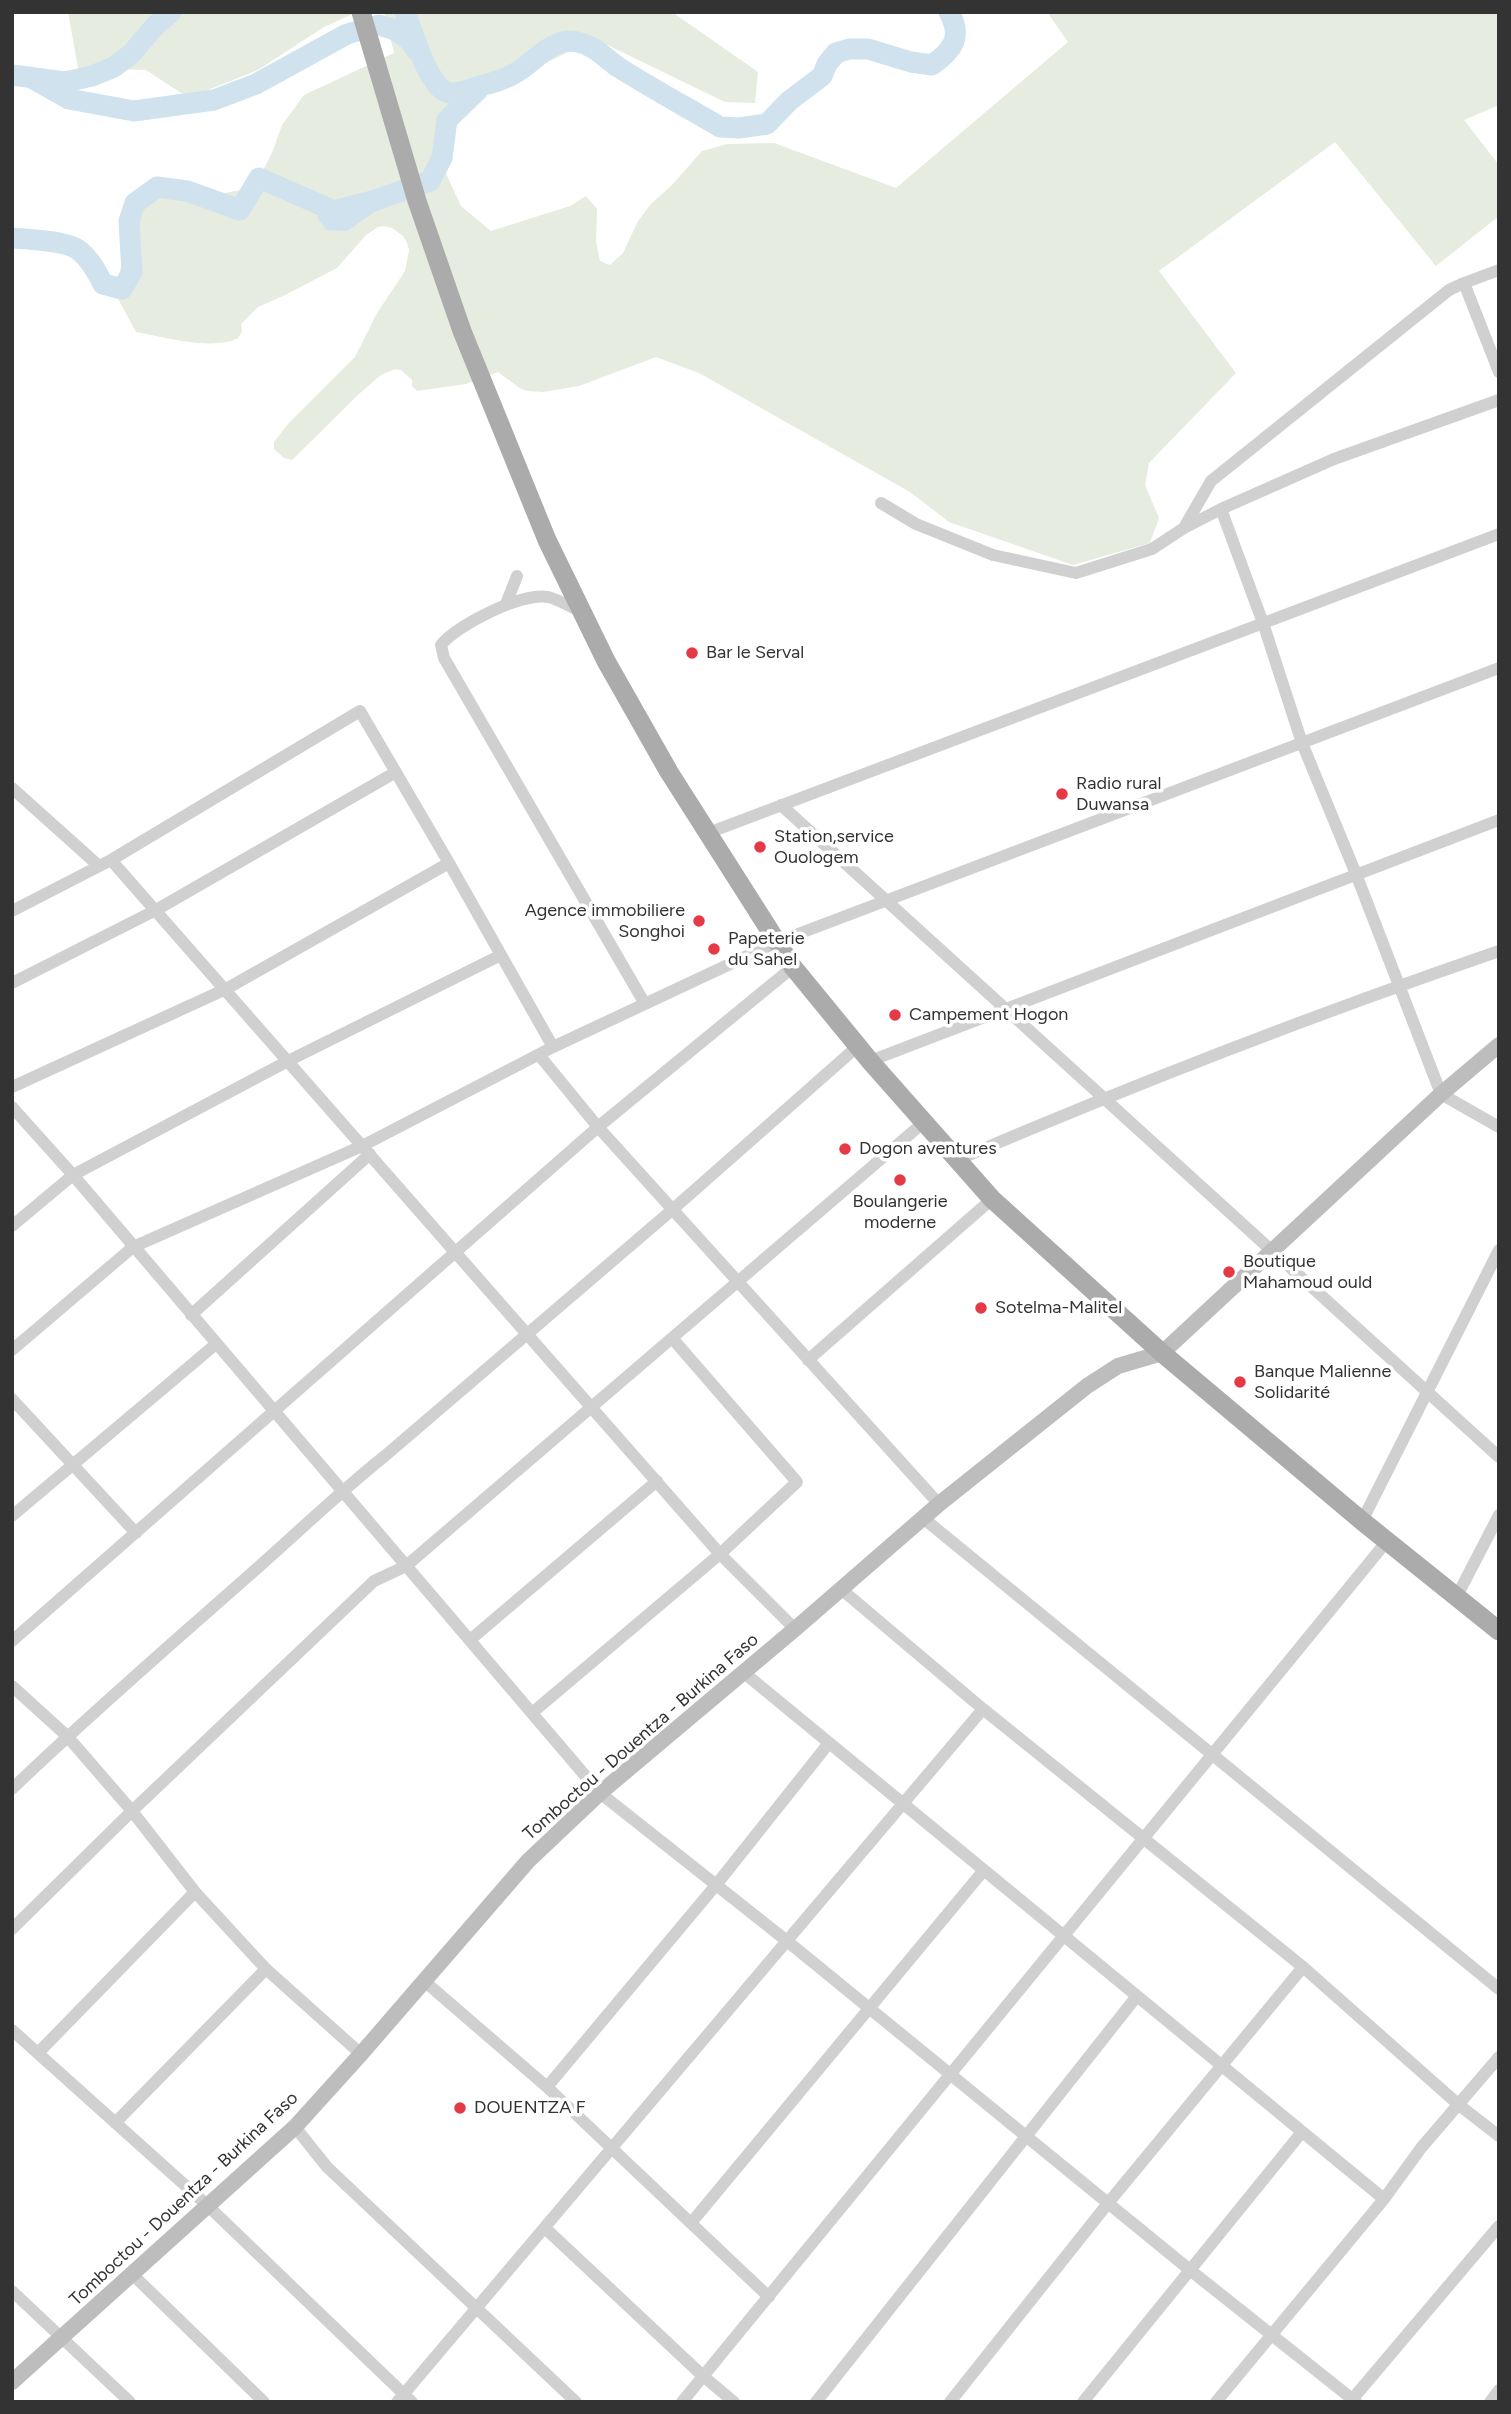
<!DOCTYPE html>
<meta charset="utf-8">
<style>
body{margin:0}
#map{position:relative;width:1511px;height:2414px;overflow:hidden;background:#fff;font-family:Figtree,sans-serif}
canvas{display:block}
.frame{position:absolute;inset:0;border:14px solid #333;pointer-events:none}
</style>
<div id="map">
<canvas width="1511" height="2414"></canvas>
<div class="frame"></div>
</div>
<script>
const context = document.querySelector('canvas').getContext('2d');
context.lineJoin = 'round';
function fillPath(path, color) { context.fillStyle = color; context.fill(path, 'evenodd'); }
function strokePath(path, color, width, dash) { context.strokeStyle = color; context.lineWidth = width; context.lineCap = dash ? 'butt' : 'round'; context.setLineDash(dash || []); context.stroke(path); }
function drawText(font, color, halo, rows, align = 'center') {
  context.font = font + ' Figtree,sans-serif'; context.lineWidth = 7; context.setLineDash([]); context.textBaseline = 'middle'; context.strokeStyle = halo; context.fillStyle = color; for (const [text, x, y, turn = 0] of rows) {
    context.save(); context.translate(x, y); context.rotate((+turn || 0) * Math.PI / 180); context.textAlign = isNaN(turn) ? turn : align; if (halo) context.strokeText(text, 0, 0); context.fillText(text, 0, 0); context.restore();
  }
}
const green = new Path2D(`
 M68 12H357L324 27 258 70 203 92 188 95 181 93 146 70 78 68Z
 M384 12H672L758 72 755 103 725 102 593 38 562 55 449 109 442 165 461 206 491 231 570 206 586 196 597 209 596 241 600 261 610 265 623 253 638 221 651 204 672 185 702 151 727 144 774 143 896 188 1068 42 1047 12H1499V105L1464 120 1499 165V216L1436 266 1335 142 1159 271 1236 373 1149 463 1145 485 1159 518 1150 543 1073 565 949 522 910 492 699 373 656 357 579 386 543 392 528 391 521 389 498 372 466 384 417 391 412 386V380L401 370 395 369 381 375 359 394 292 460 284 458 274 449V442L288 424 355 357 377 313 405 271 409 250 407 243 403 236 392 228 385 226 378 227 366 235 337 268 285 295 258 307 241 324 242 332 238 338C213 351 164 337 136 332L117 297 129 199 160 193H225L240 190 259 178 272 153 282 125 304 95 394 53Z`);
const water = new Path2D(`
 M377 189 383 206 347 231 326 230 317 217 330 201Z`);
const river = new Path2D(`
 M405 12C413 32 427 83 446 92 456 96 467 90 477 87 491 83 505 80 517 72 534 62 554 36 577 42 594 45 605 58 618 67 651 88 686 107 720 127L739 128 767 124 789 101 822 76 827 64 836 53 849 49H868L911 62 932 65C953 50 963 37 949 12
 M12 75 65 82 92 76 114 67 132 53 155 26 171 12
 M30 77 69 99 134 111 214 100 256 84 347 34 379 25 395 30 409 40 416 50
 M12 238C28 239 65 241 77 249 89 257 97 272 103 284L122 289 132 272 129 221 135 203 157 187 187 191 240 210 259 178 339 213 430 181 442 158 447 120 478 90`);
const minor = new Path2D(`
 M1499 270 1464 283 1499 372
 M881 503 916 524 993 555 1076 573 1152 549 1184 528 1221 509 1334 459 1499 400
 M1221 509 1263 623 1302 743 1356 874 1441 1094 1499 1127
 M1185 526 1211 481 1449 290 1464 283
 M506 604 517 576
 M583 612C572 608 560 600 548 597 522 592 457 625 441 645L444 658 645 1004
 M12 788 99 866
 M781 805 1499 1457
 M708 833 1499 534
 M111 860 720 1554 795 1629
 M12 911 111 860 360 711 449 863 553 1047
 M12 983 156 910 396 772
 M539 1055 598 1127 939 1504
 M870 1061 1499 820
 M12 1087 226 989 449 863
 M12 1107 73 1175 600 1793 787 1941 1190 2270 1356 2402
 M957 1160C1135 1084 1316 1014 1499 951
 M12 1226 73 1175 288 1061 501 955
 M191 1315 370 1154
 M12 1350 133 1247 362 1146 553 1047 777 942 1499 668
 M808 1360 992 1199
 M12 1399 136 1533
 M12 1516 216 1344
 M923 1518 1499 1989
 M1362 1521 1499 1250
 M841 1589 983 1709 1303 1967 1459 2105 1499 2136
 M1457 1596 1499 1515
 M470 1640 657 1481
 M12 1641 598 1127 793 967
 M743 1672 1384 2199
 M12 1686 67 1736 132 1811 195 1892 266 1969 361 2054
 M532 1713 720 1554 797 1482 672 1338
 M12 1789C88 1716 167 1648 246 1578 293 1537 337 1494 386 1455L672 1210 858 1046
 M12 1929 132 1811 374 1581 406 1566 924 1122
 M423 1980 547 2087 769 2297
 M12 2030 207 2205 412 2402
 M38 2053 195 1892
 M547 2087 716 1885 829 1743
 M115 2123 266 1969
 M295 2127 327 2167 576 2402
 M691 2223 984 1870
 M545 2228 703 2376 734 2402
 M132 2274 264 2402
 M12 2291 130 2402
 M397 2402 983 1709
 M682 2402 1387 1541
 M816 2402 1137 1996
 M950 2402 1109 2202 1303 1967
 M1083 2402 1302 2132
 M1216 2402 1384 2199 1421 2148 1499 2057
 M1350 2402 1499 2226
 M1490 2402 1499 2390`);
const secondary = new Path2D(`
 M12 2382 295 2127 361 2054 528 1861 600 1793 795 1629 939 1504 1087 1386 1118 1366 1162 1353 1441 1094 1499 1045`);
const primary = new Path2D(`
 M361 12 417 201 462 331 547 540 606 661 669 772 793 967 870 1061 992 1199 1162 1353 1362 1521 1499 1631`);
const markers = [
 [692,653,7,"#e63946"],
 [1062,794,7,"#e63946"],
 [760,847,7,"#e63946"],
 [699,921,7,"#e63946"],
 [714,949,7,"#e63946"],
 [895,1015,7,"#e63946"],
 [845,1149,7,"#e63946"],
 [900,1180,7,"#e63946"],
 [1229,1272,7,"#e63946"],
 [981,1308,7,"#e63946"],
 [1240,1382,7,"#e63946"],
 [460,2108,7,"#e63946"]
];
const poiNames = [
 ["Bar le Serval",706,653],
 ["Radio rural",1076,784],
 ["Duwansa",1076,805],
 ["Station,service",774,837],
 ["Ouologem",774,858],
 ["Agence immobiliere",685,911,"right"],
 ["Songhoi",685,932,"right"],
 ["Papeterie",728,939],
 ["du Sahel",728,960],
 ["Campement Hogon",909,1015],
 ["Dogon aventures",859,1149],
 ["Boulangerie",900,1202,"center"],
 ["moderne",900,1223,"center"],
 ["Boutique",1243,1262],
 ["Mahamoud ould",1243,1283],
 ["Sotelma-Malitel",995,1308],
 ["Banque Malienne",1254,1372],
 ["Solidarité",1254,1393],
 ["DOUENTZA F",474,2108]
];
const streetNames = [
 ["Tomboctou - Douentza - Burkina Faso",641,1737,-41],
 ["Tomboctou - Douentza - Burkina Faso",184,2199,-43]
];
fillPath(green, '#e6ecdf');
fillPath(water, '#cfe2ee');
strokePath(river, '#cfe2ee', 21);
strokePath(minor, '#d0d0d0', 12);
strokePath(secondary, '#bdbdbd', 16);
strokePath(primary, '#ababab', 19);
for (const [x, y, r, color] of markers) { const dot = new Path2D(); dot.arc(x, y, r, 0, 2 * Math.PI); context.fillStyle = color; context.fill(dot); strokePath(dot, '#fff', 2.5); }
drawText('18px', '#333', '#fff', poiNames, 'left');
drawText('18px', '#333', '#fff', streetNames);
</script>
